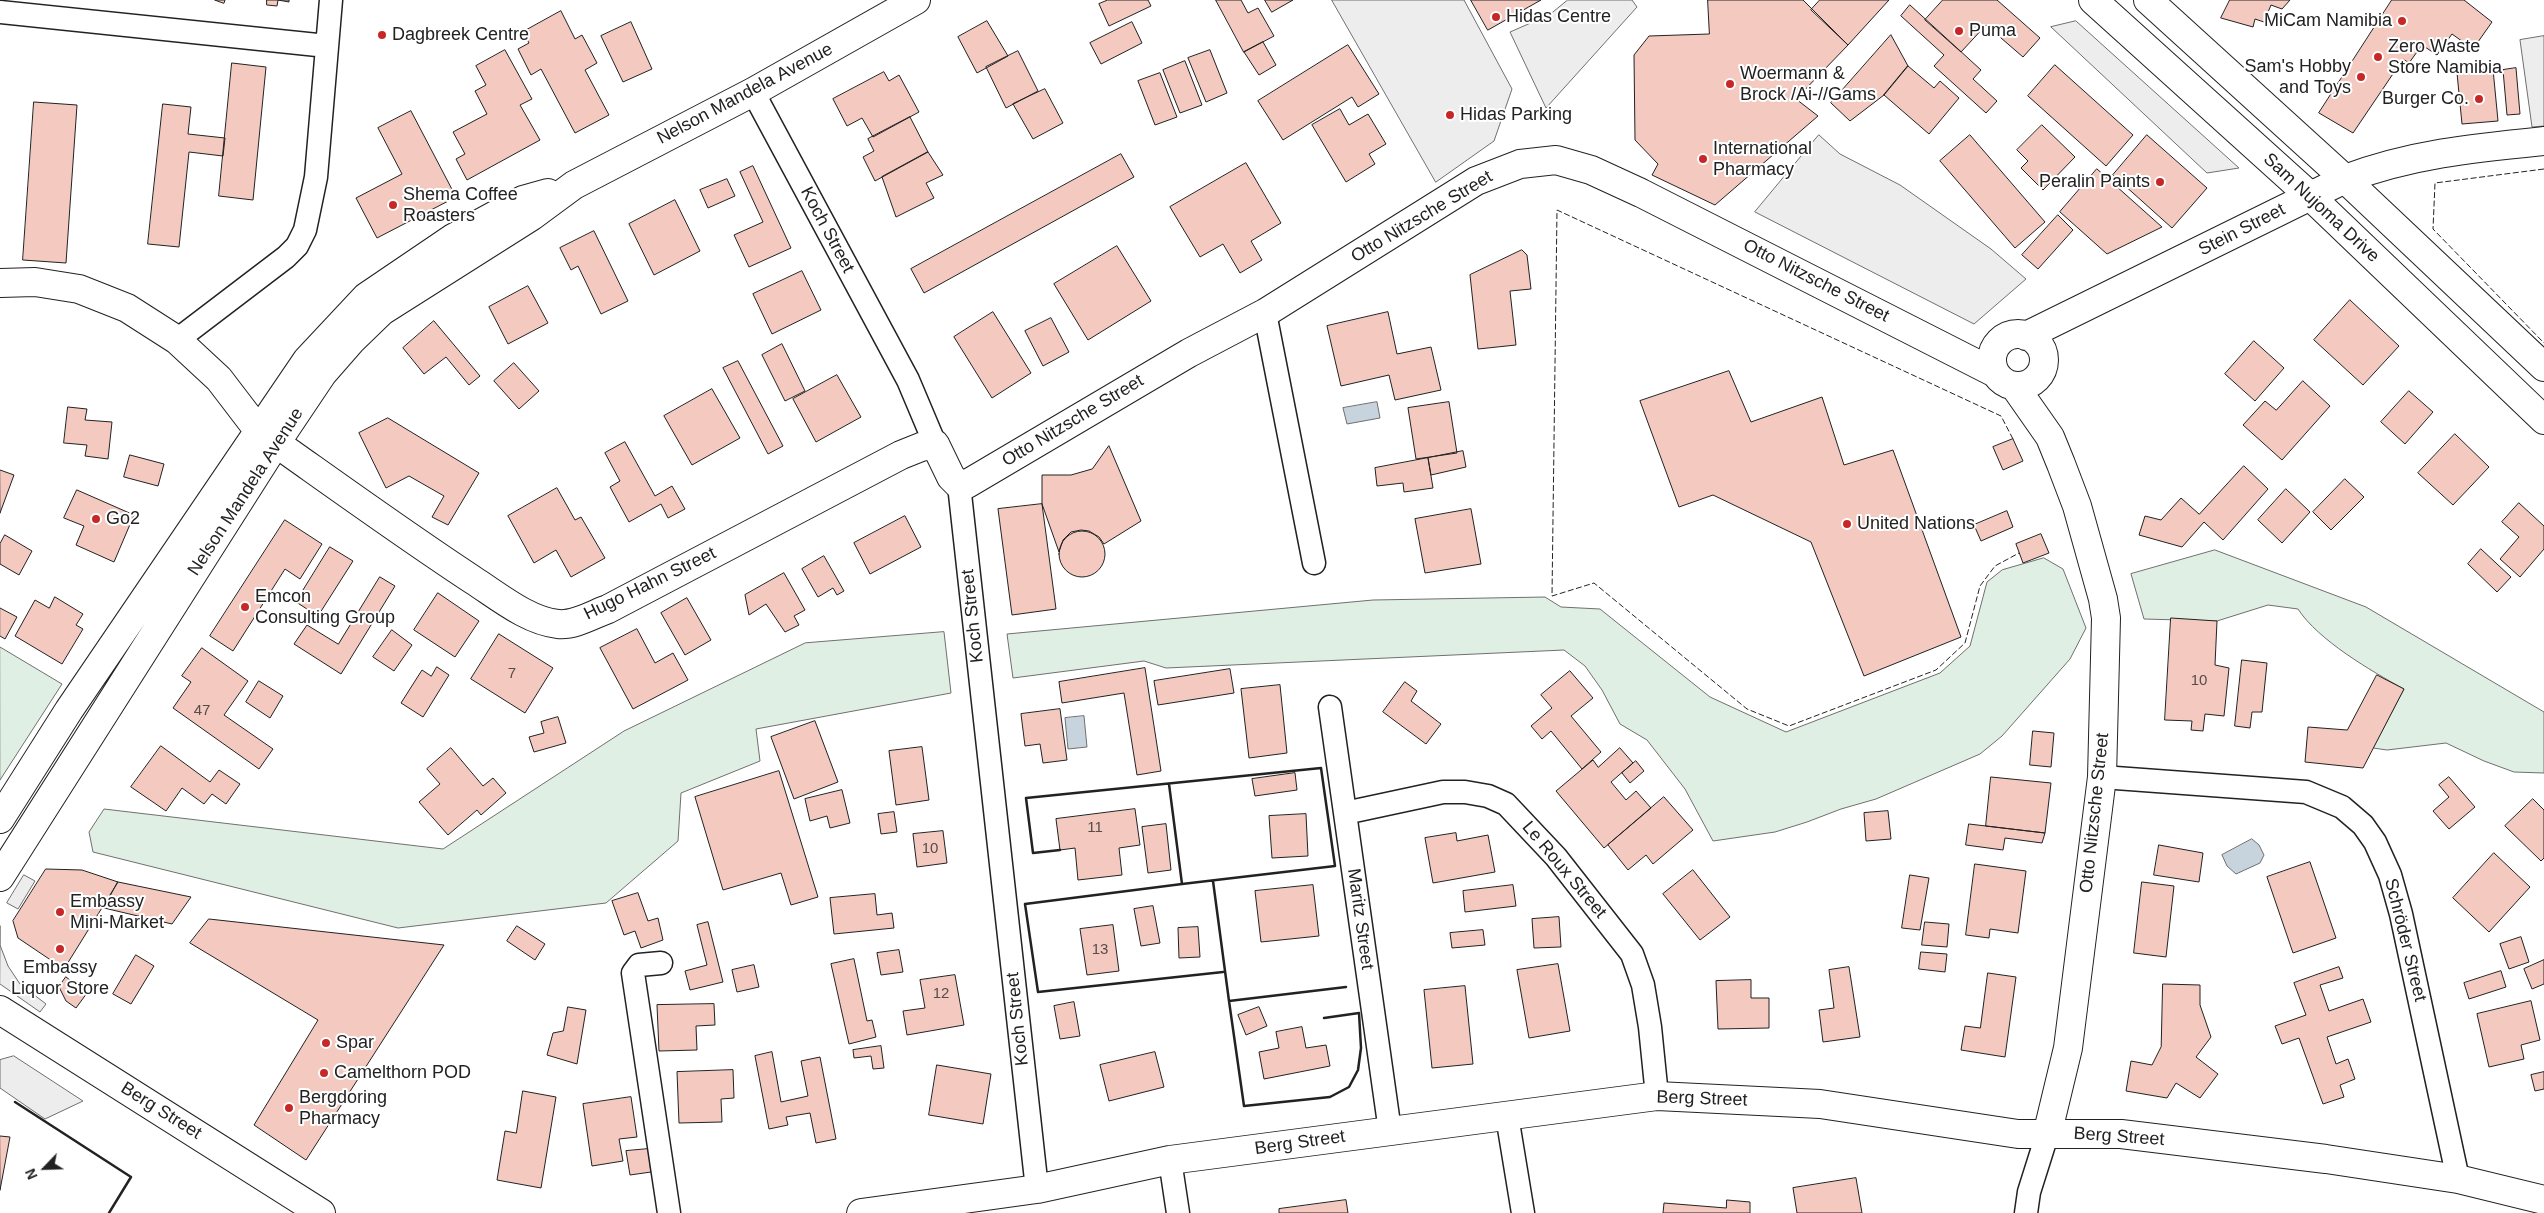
<!DOCTYPE html>
<meta charset="utf-8">
<style>
body{margin:0}
#map{position:relative;width:2544px;height:1213px;overflow:hidden;background:#fff;font-family:Arial,sans-serif}
canvas{display:block}
.north{position:absolute;left:20px;top:1143px;width:50px;height:50px;-webkit-text-stroke:4px #fff;paint-order:stroke;rotate:246deg;font-size:14px;font-weight:700;line-height:20px;text-align:center;color:#222}
.north::after{content:'';display:block;margin:auto;width:18px;height:22px;background:#222;clip-path:polygon(50% 0,100% 100%,50% 72%,0 100%)}
</style>
<div id="map">
<canvas width="2544" height="1213"></canvas>
<div class="north">N</div>
</div>
<script>
const context = document.querySelector('canvas').getContext('2d');
context.lineJoin = 'round';
function fillPath(path, color) { context.fillStyle = color; context.fill(path, 'evenodd'); }
function strokePath(path, color, width, dash) { context.strokeStyle = color; context.lineWidth = width; context.lineCap = dash ? 'butt' : 'round'; context.setLineDash(dash || []); context.stroke(path); }
function drawText(font, color, halo, rows, align = 'center') {
  context.font = font + ' Arial,sans-serif'; context.lineWidth = 4; context.setLineDash([]); context.textBaseline = 'middle'; context.strokeStyle = halo; context.fillStyle = color; for (const [text, x, y, turn = 0] of rows) {
    context.save(); context.translate(x, y); context.rotate((+turn || 0) * Math.PI / 180); context.textAlign = isNaN(turn) ? turn : align; if (halo) context.strokeText(text, 0, 0); context.fillText(text, 0, 0); context.restore();
  }
}
const green = new Path2D(`
 M2215 550 2366 607 2544 712V773L2514 772 2484 761 2446 743 2387 750 2373 748 2404 689C2371 671 2318 640 2298 609L2268 605 2217 621 2144 619 2131 574Z
 M2044 558 2063 569 2086 628 2070 659 2002 736 1980 754 1876 799 1841 809 1807 822 1775 832 1713 841 1685 789 1647 740 1620 724 1602 690 1585 666 1564 650 1166 668 1144 661 1013 678 1007 634 1373 600 1545 597 1561 607 1600 609 1710 697 1786 732 1940 673 1970 646 1987 582 2002 570Z
 M944 632 951 693 756 729 760 761 681 793 678 841 606 903 398 928 93 852 89 832 104 809 443 849 624 731 805 643Z
 M0 647 62 684 0 780Z`);
const parking = new Path2D(`
 M1332 0H1464L1512 89 1494 141 1436 182Z
 M1568 0H1632L1637 7 1546 108 1510 32 1549 15Z
 M2076 21 2239 168 2207 173 2051 27Z
 M2544 36V126L2532 127 2520 40Z
 M1819 135 1840 154 1900 185 1991 249 2026 279 1974 324 1755 212Z
 M24 875 35 881 18 909 7 903Z
 M0 926V945L8 966 20 984 46 1004 40 1012 0 984Z
 M14 1056 83 1101 45 1119 0 1088V1060Z`);
const water = new Path2D(`
 M1377 402 1380 418 1347 424 1343 408Z
 M1084 716 1087 747 1068 749 1065 718Z
 M2252 839 2259 845 2264 855 2260 863 2236 874 2227 866 2222 855Z`);
const building = new Path2D(`
 M215 0H225L224 3Z
 M267 0H289V2L278 0 277 6 267 5Z
 M1108 0H1148L1151 6 1109 26 1099 4Z
 M1216 0H1241L1248 13 1258 8 1274 36 1244 52Z
 M1265 0H1293L1272 12Z
 M1471 0H1541L1488 30Z
 M1708 0H1803L1848 45 1796 99 1818 116 1715 205 1652 175 1658 164 1635 140 1634 55 1649 36 1709 34Z
 M1820 0H1889L1848 45 1811 10Z
 M1943 0H1997L2040 38 2023 57 1986 25 1961 52 1925 20Z
 M2230 0H2290L2282 9 2271 5 2264 22 2255 19 2253 27 2221 18Z
 M2392 0H2464L2492 22 2473 49 2452 34 2437 55 2422 45 2409 63 2403 59 2353 133 2319 113Z
 M1910 5 1981 70 1973 79 1997 101 1986 113 1934 66 1944 55 1901 16Z
 M561 11 575 39 582 35 597 63 585 70 609 115 575 133 541 69 531 75 518 49 529 43 523 32Z
 M987 21 1008 56 977 73 958 37Z
 M631 22 652 69 623 82 601 36Z
 M1132 22 1142 43 1101 64 1090 43Z
 M1891 35 1908 66 1884 95 1850 121 1831 103Z
 M1263 42 1276 65 1259 75 1244 52Z
 M1348 45 1379 94 1358 107 1352 97 1283 140 1258 101Z
 M505 50 532 99 520 105 540 140 467 180 456 159 465 154 453 132 487 114 475 91 486 85 476 66Z
 M1210 50 1227 93 1206 102 1188 58Z
 M1018 51 1038 91 1006 108 986 67Z
 M1185 61 1202 105 1180 113 1163 70Z
 M232 63 266 67 253 200 219 196Z
 M2055 65 2133 135 2106 166 2028 96Z
 M1908 66 1934 88 1940 81 1959 98 1929 134 1884 95Z
 M2516 68 2520 114 2507 115 2503 70Z
 M2493 69 2498 121 2462 124 2457 73Z
 M884 72 889 81 899 75 919 112 873 137 862 118 847 126 833 99Z
 M1160 73 1177 117 1155 125 1138 81Z
 M1045 89 1063 123 1033 139 1013 104Z
 M34 102 77 105 66 263 23 260Z
 M163 104 191 107 188 134 225 138 223 156 189 152 179 247 148 244Z
 M1340 109 1349 125 1368 114 1386 144 1369 154 1375 164 1346 182 1312 125Z
 M411 111 456 197 377 238 356 198 402 174 378 128Z
 M910 117 928 152 875 181 863 157 874 151 868 139Z
 M2042 125 2075 157 2043 190 2021 168 2028 161 2017 150Z
 M1970 135 2045 222 2015 248 1940 161Z
 M2147 135 2207 188 2172 228 2113 175Z
 M928 152 943 175 926 183 934 198 896 217 882 177Z
 M1121 154 1134 177 924 293 911 269Z
 M1246 163 1281 223 1251 241 1262 260 1240 273 1223 244 1200 257 1170 207Z
 M753 166 791 248 749 267 734 235 763 222 740 172Z
 M2097 169 2162 227 2107 254 2060 212Z
 M727 179 735 196 708 208 700 190Z
 M675 200 700 251 654 275 629 224Z
 M2058 215 2073 230 2038 269 2022 255Z
 M594 231 628 301 601 314 578 266 571 270 560 248Z
 M1117 246 1151 301 1088 340 1054 284Z
 M1522 250 1527 255 1531 289 1510 291 1516 345 1478 349 1470 275Z
 M802 271 821 310 772 334 753 294Z
 M528 286 548 323 508 344 489 307Z
 M2350 300 2399 346 2363 385 2314 340Z
 M993 312 1031 373 992 398 954 337Z
 M1388 312 1397 354 1431 347 1441 390 1395 400 1389 375 1341 386 1327 326Z
 M1051 318 1069 352 1043 366 1025 331Z
 M434 321 480 376 469 385 446 357 424 374 403 348Z
 M2254 341 2284 368 2255 401 2225 374Z
 M782 344 805 391 785 401 762 355Z
 M738 361 783 446 768 454 723 368Z
 M514 363 539 391 519 409 494 381Z
 M1729 371 1751 422 1822 397 1844 465 1893 450 1961 637 1864 676 1811 542 1713 495 1679 507 1640 401Z
 M837 375 861 417 816 442 793 399Z
 M2303 381 2330 406 2282 460 2243 425 2265 401 2276 410Z
 M712 389 740 438 692 465 664 416Z
 M2409 391 2433 412 2405 444 2381 422Z
 M1449 402 1457 453 1416 459 1408 408Z
 M68 407 87 409 85 420 112 422 108 459 85 456 87 445 64 443Z
 M388 418 479 473 448 525 432 517 444 496 409 476 386 488 359 433Z
 M2455 434 2489 467 2453 505 2418 473Z
 M2013 439 2023 461 2003 470 1993 447Z
 M625 442 655 496 672 486 685 509 668 518 661 504 629 522 610 487 620 481 605 453Z
 M1109 446 1141 521 1104 544 1099 537 1089 531 1081 530 1071 532 1063 540 1059 552 1042 504V475H1071L1092 469Z
 M1463 451 1466 467 1431 475 1428 458Z
 M130 455 164 464 158 486 124 477Z
 M1428 458 1433 488 1404 492 1403 483 1377 486 1375 468Z
 M2244 466 2268 489 2223 540 2204 522 2182 547 2139 535 2145 516 2161 520 2181 498 2199 514Z
 M0 470 14 475 0 513Z
 M2345 479 2364 497 2331 530 2313 512Z
 M557 488 575 520 581 517 605 558 571 577 556 550 534 563 508 516Z
 M2286 489 2310 512 2282 543 2258 520Z
 M77 490 134 515 114 562 76 545 84 526 64 518Z
 M2519 503 2544 526V549L2520 577 2500 559 2519 537 2502 522Z
 M1042 504 1056 609 1012 615 998 509Z
 M1471 509 1481 564 1425 573 1415 519Z
 M2007 511 2013 527 1981 541 1974 525Z
 M905 516 921 547 870 574 854 543Z
 M285 520 322 544 300 579 285 569 233 651 210 636Z
 M1059 554a23 23 0 1 1 46 0a23 23 0 1 1-46 0Z
 M2041 534 2049 553 2023 563 2016 544Z
 M5 535 32 551 19 575 0 564V544Z
 M330 547 353 561 318 616 296 602Z
 M2481 549 2511 577 2497 592 2468 564Z
 M824 556 844 591 837 595 833 588 818 597 802 569Z
 M784 573 805 610 794 616 799 625 785 632 766 604 749 615 745 595Z
 M380 577 395 586 341 674 294 644 307 625 338 644Z
 M438 593 479 621 455 657 414 630Z
 M55 597 83 614 76 625 83 629 62 664 15 636 35 600 49 608Z
 M687 598 711 640 685 655 661 613Z
 M0 608 17 617 5 639 0 636Z
 M2171 618 2217 621 2215 665 2229 668 2224 716 2205 714 2203 731 2191 730 2192 721 2165 720Z
 M637 629 655 663 673 653 688 680 633 709 600 648Z
 M392 630 412 645 394 671 373 657Z
 M499 634 553 668 525 713 471 679Z
 M202 648 248 681 224 715 273 749 259 769 173 708 191 682 182 676Z
 M2242 660 2267 663 2262 712H2252L2250 728 2235 726Z
 M437 667 449 675 423 717 401 703 422 670 431 676Z
 M1145 668 1161 771 1137 775 1124 693 1062 703 1059 682Z
 M1230 669 1234 693 1158 705 1154 681Z
 M1570 671 1593 698 1571 716 1601 752 1582 769 1551 731 1542 739 1531 726 1552 708 1541 695Z
 M2377 675 2404 689 2363 768 2305 762 2308 727 2347 730Z
 M259 681 283 696 270 718 246 702Z
 M1405 682 1417 691 1411 701 1441 724 1426 744 1383 712Z
 M1280 685 1287 753 1249 758 1241 689Z
 M1060 709 1067 760 1043 763 1040 744 1025 746 1021 714Z
 M558 717 566 743 534 752 529 737 544 733 541 722Z
 M815 721 838 782 794 799 771 737Z
 M2033 731 2054 733 2051 767 2030 765Z
 M161 746 210 782 219 770 240 784 226 804 212 794 204 804 182 788 166 811 131 787Z
 M922 747 929 800 896 805 889 751Z
 M451 748 483 786 493 778 506 793 481 815 477 810 448 835 419 802 440 784 427 769Z
 M1620 748 1633 763 1611 782 1626 800 1636 791 1651 808 1604 848 1556 791 1593 760 1598 767Z
 M1636 761 1644 771 1630 783 1622 773Z
 M779 771 818 897 791 905 781 873 723 890 695 797Z
 M1295 773 1297 790 1255 796 1252 779Z
 M1991 777 2051 783 2045 833 1986 826Z
 M2449 777 2475 807 2449 829 2433 811 2449 797 2439 785Z
 M842 790 850 823 830 828 827 816 810 821 805 799Z
 M1664 797 1693 830 1653 864 1646 855 1628 870 1608 845Z
 M2533 799 2544 810V858L2541 861 2505 826Z
 M1135 809 1140 845 1119 848 1122 875 1078 880 1075 848 1060 850 1056 819Z
 M1888 811 1891 839 1866 841 1864 813Z
 M894 812 897 832 881 834 878 814Z
 M1306 814 1308 856 1272 858 1269 816Z
 M1166 824 1171 870 1148 873 1142 827Z
 M1969 824 1986 826 2045 833 2042 843 2005 838 2003 850 1966 845Z
 M943 831 947 863 917 867 913 834Z
 M1456 833 1457 841 1488 835 1495 872 1433 883 1425 838Z
 M2159 845 2203 853 2199 882 2154 875Z
 M2494 853 2530 887 2489 932 2453 898Z
 M2310 862 2336 938 2293 953 2267 877Z
 M1975 864 2026 871 2018 933 1990 929 1989 938 1966 935Z
 M46 869 82 870 118 882 64 969 18 938 13 921Z
 M1693 870 1730 917 1700 940 1663 894Z
 M1910 875 1929 878 1920 930 1902 928Z
 M118 882 191 897 172 924 104 908Z
 M2142 882 2174 886 2166 957 2134 953Z
 M1313 885 1319 936 1261 942 1255 891Z
 M1513 885 1516 906 1465 912 1463 891Z
 M638 893 648 921 658 918 663 940 641 948 635 931 624 935 612 901Z
 M875 894 877 915 892 913 894 928 834 934 830 898Z
 M1153 906 1160 943 1141 946 1134 909Z
 M1559 917 1561 947 1534 948 1532 919Z
 M209 919 444 945 306 1160 254 1125 318 1020 190 943Z
 M708 922 723 982 690 990 685 971 707 965 697 925Z
 M1925 922 1949 924 1947 947 1922 945Z
 M1113 925 1119 971 1087 975 1080 929Z
 M517 926 545 944 535 960 507 941Z
 M1198 927 1200 957 1179 958 1178 928Z
 M1483 930 1485 945 1452 948 1450 933Z
 M2521 937 2529 962 2509 969 2500 944Z
 M899 950 903 972 881 975 877 953Z
 M1921 952 1947 954 1945 972 1919 969Z
 M136 955 154 966 131 1004 113 994Z
 M854 959 867 1021 872 1020 876 1037 849 1044 831 964Z
 M2544 960V984L2532 989 2524 969Z
 M1558 964 1570 1031 1529 1038 1517 970Z
 M754 965 759 987 737 992 732 970Z
 M1849 967 1860 1037 1823 1042 1819 1010 1834 1008 1829 970Z
 M2339 967 2343 978 2320 985 2329 1011 2363 999 2371 1022 2327 1037 2336 1064 2348 1059 2355 1079 2340 1085 2344 1097 2323 1104 2299 1038 2282 1044 2275 1026 2306 1015 2294 983Z
 M2501 971 2506 987 2469 999 2464 983Z
 M1988 973 2016 977 2005 1057 1961 1050 1965 1026 1980 1028Z
 M955 975 964 1025 907 1035 903 1011 925 1008 920 980Z
 M66 977 87 993 76 1008 66 1001 59 987Z
 M1751 980V998H1769V1028L1718 1029 1716 981Z
 M2163 984 2200 985V1005L2211 1037 2196 1057 2218 1074 2200 1098 2176 1083 2167 1098 2126 1091 2131 1061 2152 1065 2161 1047Z
 M1465 986 1473 1064 1432 1068 1424 990Z
 M2531 1001 2540 1040 2521 1045 2524 1059 2489 1067 2477 1014Z
 M1074 1002 1080 1036 1060 1039 1054 1006Z
 M714 1004 715 1025 696 1026 697 1050 659 1051 657 1005Z
 M568 1007 586 1010 577 1064 547 1055 553 1033 563 1031Z
 M1259 1007 1267 1026 1246 1035 1238 1015Z
 M1302 1027 1306 1048 1326 1045 1330 1066 1264 1079 1259 1052 1279 1048 1276 1032Z
 M881 1046 884 1068 873 1069 871 1056 854 1058 853 1050Z
 M772 1052 781 1102 808 1096 801 1061 820 1057 836 1139 816 1143 810 1113 786 1117 788 1125 769 1129 755 1056Z
 M1155 1052 1164 1087 1109 1101 1100 1065Z
 M937 1065 991 1074 983 1124 929 1115Z
 M733 1070 734 1098 721 1099 722 1122 679 1123 677 1072Z
 M2544 1072V1089L2535 1091 2531 1075Z
 M523 1091 556 1097 541 1188 497 1180 505 1131 516 1133Z
 M631 1097 637 1137 619 1139 623 1161 592 1166 583 1104Z
 M0 1136 10 1137 0 1190Z
 M648 1149 651 1172 630 1175 626 1151Z
 M1856 1178 1862 1213H1797L1793 1188Z
 M1346 1200 1348 1213H1279V1209Z
 M1727 1200 1750 1202V1213H1663L1664 1203 1726 1208Z`);
const street = new Path2D(`
 M0 12 327 46
 M753 92 908 380 935 444
 M1265 313 1314 563
 M177 340 286 257 297 246 305 230 316 177 331 0
 M959 485 1037 1189
 M1330 707 1390 1131
 M2102 777 2306 792 2342 807 2363 825 2375 842 2390 875 2401 914 2458 1179
 M1345 813 1443 792H1465L1488 796 1506 804 1556 857 1632 954 1643 985 1650 1027 1657 1096
 M661 963 639 965 633 973 669 1213
 M1507 1116 1523 1213
 M1170 1160 1178 1213
 M2026 1213 2029 1192 2047 1135`);
const secondary = new Path2D(`
 M0 283 35 282 79 289 127 308 177 340 219 379 258 430 276 443C341 489 406 536 473 580 498 596 528 621 558 624 574 626 594 614 608 609L901 455 921 447 935 444 951 477 959 485 967 484 1189 353 1265 313 1476 181 1520 164 1556 160 1591 170 1641 193 1995 373
 M1992 360a26 26 0 1 1 52 0a26 26 0 1 1-52 0Z
 M2026 336 2345 179C2411 154 2474 148 2544 141
 M2015 387 2050 437 2061 464 2077 506 2103 599 2106 618 2102 777 2068 1048 2047 1135
 M0 819 69 710 307 360 366 297 453 238 523 200 548 193
 M0 877 276 443 323 373 351 341 382 311 532 216 574 185 753 92 916 0
 M0 1010 321 1213
 M861 1213 1037 1189 1170 1160 1657 1096 1820 1104 2018 1134H2121L2326 1159 2458 1179 2544 1200`);
const highway = new Path2D(`
 M2093 0 2310 196 2544 420
 M2148 0 2345 179 2544 367`);
const fence = new Path2D(`
 M2544 169 2435 183 2433 229 2544 343
 M2013 439 2001 416 1557 210 1552 596 1594 583 1747 709 1789 726 1936 670 1965 643 1980 586 1995 566 2019 553`);
const wall = new Path2D(`
 M1060 850 1033 853 1026 798 1321 768 1335 866 1182 884 1169 784
 M1213 881 1229 1001 1346 987
 M1182 884 1025 904 1038 992 1223 972
 M1229 1001 1244 1106 1330 1097 1349 1087 1358 1070 1361 1048 1359 1013 1324 1018
 M15 1102 131 1177 109 1213`);
const markers = [
 [1496,17,5,"#c62828"],
 [2402,21,5,"#c62828"],
 [1959,31,5,"#c62828"],
 [382,35,5,"#c62828"],
 [2378,57,5,"#c62828"],
 [2361,77,5,"#c62828"],
 [1730,84,5,"#c62828"],
 [2479,99,5,"#c62828"],
 [1450,115,5,"#c62828"],
 [1703,159,5,"#c62828"],
 [2160,182,5,"#c62828"],
 [393,205,5,"#c62828"],
 [96,519,5,"#c62828"],
 [1847,524,5,"#c62828"],
 [245,607,5,"#c62828"],
 [60,912,5,"#c62828"],
 [60,949,5,"#c62828"],
 [326,1043,5,"#c62828"],
 [324,1073,5,"#c62828"],
 [289,1108,5,"#c62828"]
];
const numberNames = [
 ["7",512,674],
 ["10",2199,681],
 ["47",202,711],
 ["11",1095,828],
 ["10",930,849],
 ["13",1100,950],
 ["12",941,994]
];
const poiNames = [
 ["Hidas Centre",1506,17],
 ["MiCam Namibia",2392,21,"right"],
 ["Puma",1969,31],
 ["Dagbreek Centre",392,35],
 ["Zero Waste",2388,47],
 ["Store Namibia",2388,68],
 ["Sam's Hobby",2351,67,"right"],
 ["and Toys",2351,88,"right"],
 ["Woermann &",1740,74],
 ["Brock /Ai-//Gams",1740,95],
 ["Burger Co.",2469,99,"right"],
 ["Hidas Parking",1460,115],
 ["International",1713,149],
 ["Pharmacy",1713,170],
 ["Peralin Paints",2150,182,"right"],
 ["Shema Coffee",403,195],
 ["Roasters",403,216],
 ["Go2",106,519],
 ["United Nations",1857,524],
 ["Emcon",255,597],
 ["Consulting Group",255,618],
 ["Embassy",70,902],
 ["Mini-Market",70,923],
 ["Embassy",60,968,"center"],
 ["Liquor Store",60,989,"center"],
 ["Spar",336,1043],
 ["Camelthorn POD",334,1073],
 ["Bergdoring",299,1098],
 ["Pharmacy",299,1119]
];
const streetNames = [
 ["Nelson Mandela Avenue",745,94,-28],
 ["Sam Nujoma Drive",2321,208,43],
 ["Otto Nitzsche Street",1422,217,-31],
 ["Koch Street",827,230,62],
 ["Stein Street",2242,230,-27],
 ["Otto Nitzsche Street",1816,281,27],
 ["Otto Nitzsche Street",1073,421,-31],
 ["Nelson Mandela Avenue",246,492,-57],
 ["Hugo Hahn Street",650,584,-26],
 ["Koch Street",973,616,-96],
 ["Otto Nitzsche Street",2095,813,-84],
 ["Le Roux Street",1564,870,50],
 ["Maritz Street",1360,919,82],
 ["Schröder Street",2405,940,76],
 ["Koch Street",1018,1019,-96],
 ["Berg Street",1702,1099,2],
 ["Berg Street",161,1111,32],
 ["Berg Street",2119,1137,4],
 ["Berg Street",1300,1143,-8]
];
fillPath(green, '#e0efe3');
strokePath(green, '#6f6f6f', 1);
fillPath(parking, '#ededed');
strokePath(parking, '#6f6f6f', 1);
fillPath(water, '#c7d3dd');
strokePath(water, '#6f6f6f', 1);
fillPath(building, '#f3c9c0');
strokePath(building, '#222', 1);
strokePath(street, '#222', 25);
strokePath(secondary, '#222', 30);
strokePath(highway, '#222', 30);
strokePath(street, '#fff', 22);
strokePath(secondary, '#fff', 28);
strokePath(highway, '#fff', 28);
strokePath(fence, '#222', 1, [6, 2.5]);
strokePath(wall, '#222', 2.5);
for (const [x, y, r, color] of markers) { const dot = new Path2D(); dot.arc(x, y, r, 0, 2 * Math.PI); context.fillStyle = color; context.fill(dot); strokePath(dot, '#fff', 2); }
drawText('15px', '#564c4a', null, numberNames);
drawText('18px', '#222', '#fff', poiNames, 'left');
drawText('18px', '#222', '#fff', streetNames);
</script>
